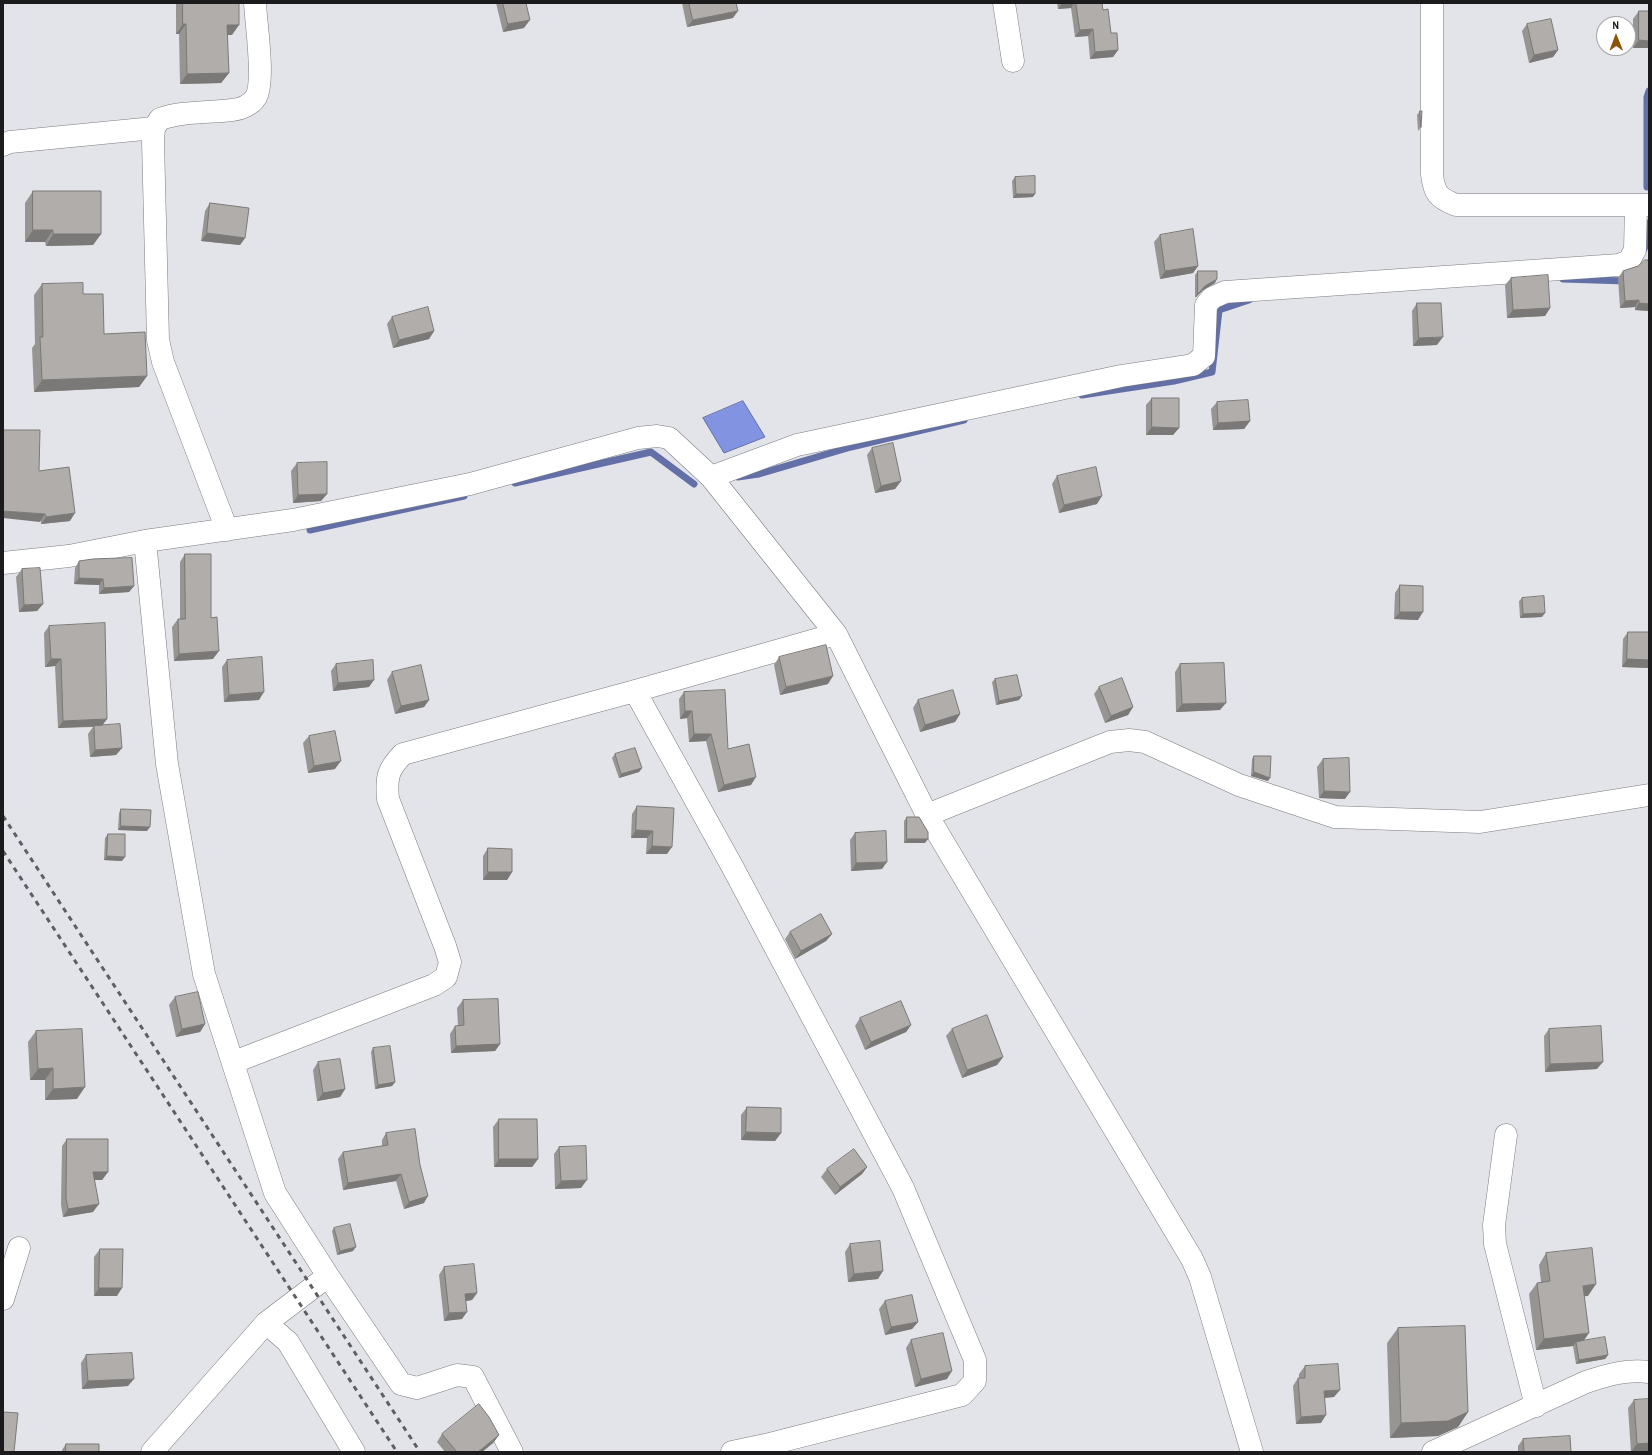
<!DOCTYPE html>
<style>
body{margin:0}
#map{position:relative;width:1652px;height:1455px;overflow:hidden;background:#e3e4e9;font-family:"Archivo Narrow",sans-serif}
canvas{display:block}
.frame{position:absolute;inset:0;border:4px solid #1b1b1d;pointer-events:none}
.north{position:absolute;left:1596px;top:16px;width:40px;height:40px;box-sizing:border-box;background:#fff;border:1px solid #a4a4a5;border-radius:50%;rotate:359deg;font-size:11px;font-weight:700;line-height:16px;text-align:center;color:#1b1b1d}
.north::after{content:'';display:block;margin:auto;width:14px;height:18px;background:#8b5407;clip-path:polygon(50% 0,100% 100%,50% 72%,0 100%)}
</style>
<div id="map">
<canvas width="1652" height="1455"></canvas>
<div class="frame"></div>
<div class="north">N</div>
</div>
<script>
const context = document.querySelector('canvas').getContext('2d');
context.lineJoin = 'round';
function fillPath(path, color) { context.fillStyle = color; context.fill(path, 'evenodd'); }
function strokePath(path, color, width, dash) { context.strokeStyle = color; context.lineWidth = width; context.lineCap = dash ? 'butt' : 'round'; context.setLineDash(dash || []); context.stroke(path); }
const water = new Path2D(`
 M743 401 765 437 724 453 703 418Z`);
const stream = new Path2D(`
 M1647 187V97L1649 91
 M1643 251 1648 240 1647 223
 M1563 279 1626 281
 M1082 395 1174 381 1212 372 1219 310 1249 300
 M738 477 759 474 851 447 964 420
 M515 483 651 452 694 484
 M310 530 464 496`);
const minor = new Path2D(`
 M1004 3 1013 61
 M1432 3V174C1434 193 1438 198 1456 205H1649
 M3 145 10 142 154 128
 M711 477 797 445 1121 376 1193 365 1204 356 1206 305 1212 298 1225 292 1619 265 1629 261 1635 250 1636 205
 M227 530 163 362 158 340 153 141 154 128 160 119C183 111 208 113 232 110 241 109 251 105 256 97 265 81 256 24 255 3
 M145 541 167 764 204 974 275 1193 328 1276 266 1323 152 1452
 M3 563 69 556 145 541 293 520 470 484 638 438 657 436 669 438 711 477 836 634 927 815 1192 1259 1200 1277 1252 1452
 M635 691 732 866 903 1188 975 1360V1381L962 1395 770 1444
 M927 815 1110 742 1129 740 1145 742 1239 785 1335 817 1480 822 1649 795
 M234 1062 434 985 446 977 450 962 445 946 388 799C386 777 388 769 403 754L635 691 836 634
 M1506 1135 1494 1225 1495 1244 1536 1406
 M328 1276 401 1384 417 1388 457 1375 473 1377 512 1452
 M3 1299 19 1248
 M266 1323 288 1342 354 1452
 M732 1452 770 1444 776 1452
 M1433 1452 1586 1382C1607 1375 1627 1369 1649 1372`);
const rail = new Path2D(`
 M3 816 420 1452
 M3 851 397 1452`);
const wall = new Path2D(`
 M176 3H239L232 35H227L229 73 221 83 180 84 179 34H176Z
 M496 3H526L524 28 503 32Z
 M682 3H736L733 18 687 27Z
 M1057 3H1102L1103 10 1111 33 1118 50 1113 57 1090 59 1088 36 1075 37 1071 8 1058 9Z
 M1639 11H1649V48H1633V19Z
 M1527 24 1558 50 1553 57 1529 63 1522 31Z
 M1420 111 1421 127 1418 131 1417 115Z
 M1015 177 1033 197 1013 198 1012 181Z
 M33 191 101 234 93 245 46 246 45 242H25V203Z
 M210 203 245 238 240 245 201 241 205 211Z
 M1160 235 1198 266 1193 273 1160 279 1154 242Z
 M1649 260V311L1635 310V307L1620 308 1618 278 1623 271 1638 266Z
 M1198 271 1215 283 1203 290 1196 297H1195V275Z
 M1511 278 1550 308 1545 316 1507 318 1505 285Z
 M42 284 83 294 104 334 147 376 139 387 34 392 32 348 35 344 34 295Z
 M1417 303 1437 345 1413 346 1412 311Z
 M392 317 434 331 429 339 393 348 387 324Z
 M1152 398 1179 428 1173 435H1146V405Z
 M1217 402 1250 421 1244 429 1213 430 1211 409Z
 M872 448 901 481 895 489 875 493 867 455Z
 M297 463 327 494 321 501 293 503 291 471Z
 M39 471 70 521 41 524Z
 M1057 476 1097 504 1059 513 1052 484Z
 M185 554 211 618 213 659 174 661 172 627 178 619H180V562Z
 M79 561 134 586 129 592 99 594V585L74 584 75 568Z
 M22 569 43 604 37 611 19 612 16 577Z
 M1400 585 1418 620 1394 619 1395 593Z
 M1522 598 1542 617 1520 618 1519 601Z
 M49 626 103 726 122 748 116 755 90 757 88 734 93 727 58 728 55 666 45 667 44 633Z
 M1628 632H1649V668L1622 667 1623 639Z
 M779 657 828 684 780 695 774 665Z
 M227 660 259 700 224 702 222 667Z
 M336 664 369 687 333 691 331 671Z
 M1180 664 1220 710 1176 712 1175 672Z
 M392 672 429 700 424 707 395 714 387 680Z
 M995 679 1019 700 996 705 992 682Z
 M1099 687 1133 707 1128 715 1105 723 1094 694Z
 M684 692 728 749 751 785 718 792 706 741 689 742 687 718 680 719 679 699Z
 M918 700 960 714 955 722 920 732 913 708Z
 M309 736 335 769 308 773 303 743Z
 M615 754 642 768 639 772 619 778 612 758Z
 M1254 756 1268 781 1251 776 1252 759Z
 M1323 759 1345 799 1319 798 1317 767Z
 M637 806 667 854H646L647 838H631L632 814Z
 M121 809 147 831 118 830 119 813Z
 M907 817 925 843H904V821Z
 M855 833 882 869 851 871 850 840Z
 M108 834 122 861 104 860 105 838Z
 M488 848 512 872 507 880H483V856Z
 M790 932 832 934 826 941 795 959 785 939Z
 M175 997 205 1024 200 1032 176 1037 169 1005Z
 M463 1000 500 1044 495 1051 451 1053 450 1034 455 1026H458L457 1008Z
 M860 1018 911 1025 906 1032 865 1050 855 1026Z
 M952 1029 1003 1057 997 1065 962 1078 946 1036Z
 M1549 1029 1597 1069 1545 1072 1544 1036Z
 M36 1031 77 1099 45 1100V1080H30L28 1042Z
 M373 1048 395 1082 392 1086 375 1089 371 1052Z
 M318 1062 345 1089 340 1097 317 1101 313 1070Z
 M747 1107 781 1133 775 1141 741 1140V1115Z
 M499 1119 538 1159 532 1167H494L493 1127Z
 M386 1133 424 1203 404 1209 396 1181 343 1190 338 1159 343 1152 382 1146V1140Z
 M67 1139 108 1172 102 1180H95L93 1212 63 1217 61 1205 62 1146Z
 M559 1147 581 1188 555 1189 554 1154Z
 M867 1167 862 1174 835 1195 821 1177 827 1169Z
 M334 1228 353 1251 337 1255 332 1231Z
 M850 1244 878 1279 848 1282 845 1252Z
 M100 1249 117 1296H94V1257Z
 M1546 1253 1588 1296H1584L1583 1341 1608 1355 1605 1359 1576 1364 1573 1346 1536 1350 1529 1294 1537 1283 1541 1282 1539 1265Z
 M444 1267 477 1293 472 1300 466 1301 462 1319 444 1321 439 1275Z
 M885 1301 918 1322 912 1329 885 1335 879 1309Z
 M1398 1328 1468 1412 1458 1427 1438 1436 1390 1438 1387 1343Z
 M911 1340 947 1379 915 1387 906 1348Z
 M86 1355 128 1386 82 1389 81 1363Z
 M1305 1366 1334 1397 1325 1398 1321 1423 1296 1424 1293 1386 1298 1378H1299V1374Z
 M1634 1400 1649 1451 1631 1452 1628 1408Z
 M442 1434 499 1435 493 1443 482 1452H445L437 1442Z
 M1523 1439 1571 1452H1518V1446Z
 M66 1444 99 1452H62V1450Z`);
const shadedWall = new Path2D(`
 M1062 3H1074L1071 8 1058 9Z
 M738 11 733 18 687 27 693 20Z
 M530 20 524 28 503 32 508 24Z
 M183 24H186L179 34H176Z
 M227 25H239L232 35H220Z
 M1093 29 1088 36 1075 37 1080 30Z
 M1639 40 1649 41V48H1633Z
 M1118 50 1113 57 1090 59 1095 52Z
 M1558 50 1553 57 1529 63 1534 55Z
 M229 73 221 83 180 84 187 74Z
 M1016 194H1035L1033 197 1013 198Z
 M33 230H53L45 242H25Z
 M207 233 245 238 240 245 201 241Z
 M53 234H101L93 245 46 246Z
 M1198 266 1193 273 1160 279 1165 271Z
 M1217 279 1215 283 1203 290 1196 297H1195L1198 293 1205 286Z
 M1639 300 1635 307 1620 308 1625 301Z
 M1639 303 1649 304V311L1635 310Z
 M1550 308 1545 316 1507 318 1513 310Z
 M434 331 429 339 393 348 399 340Z
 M1443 337 1437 345 1413 346 1419 338Z
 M147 376 139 387 34 392 42 380Z
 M1250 421 1244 429 1213 430 1218 423Z
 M1152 427 1179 428 1173 435H1146Z
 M901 481 895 489 875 493 881 486Z
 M327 494 321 501 293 503 298 495Z
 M1102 496 1097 504 1059 513 1064 505Z
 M3 511 45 514 40 522 3 518Z
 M75 513 70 521 41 524 46 517Z
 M79 578 103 579 99 585 74 584Z
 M134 586 129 592 99 594 104 588Z
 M43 604 37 611 19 612 24 605Z
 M1400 612H1423L1418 620 1394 619Z
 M1545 613 1542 617 1520 618 1523 614Z
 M219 651 213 659 174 661 179 654Z
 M51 659H61L55 666 45 667Z
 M1627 659 1649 660V668L1622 667Z
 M833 676 828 684 780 695 786 687Z
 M374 680 369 687 333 691 338 683Z
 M264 692 259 700 224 702 229 695Z
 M1022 696 1019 700 996 705 999 701Z
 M429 700 424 707 395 714 401 706Z
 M1226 703 1220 710 1176 712 1182 704Z
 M1133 707 1128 715 1105 723 1111 716Z
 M685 711H692L687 718 680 719Z
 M960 714 955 722 920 732 925 725Z
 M107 719 102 726 58 728 63 721Z
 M694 734H711L706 741 689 742Z
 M122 748 116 755 90 757 95 750Z
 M341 761 335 769 308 773 314 766Z
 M642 768 639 772 619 778 621 774Z
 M1254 772 1270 778 1268 781 1251 776Z
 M756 777 751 785 718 792 724 785Z
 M1324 791 1350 792 1345 799 1319 798Z
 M121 826 150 827 147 831 118 830Z
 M636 830 653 831 647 838H631Z
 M907 839H928L925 843H904Z
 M652 846 672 847 667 854H646Z
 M107 856 125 857 122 861 104 860Z
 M887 862 882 869 851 871 856 863Z
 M488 872H512L507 880H483Z
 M832 934 826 941 795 959 801 951Z
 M205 1024 200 1032 176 1037 182 1029Z
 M911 1025 906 1032 865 1050 871 1042Z
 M500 1044 495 1051 451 1053 456 1046Z
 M1003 1057 997 1065 962 1078 967 1070Z
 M1603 1062 1597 1069 1545 1072 1550 1064Z
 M53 1068 45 1080H30L38 1069Z
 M395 1082 392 1086 375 1089 378 1085Z
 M85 1087 77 1099 45 1100 53 1089Z
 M345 1089 340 1097 317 1101 323 1093Z
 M746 1132 781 1133 775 1141 741 1140Z
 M499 1159H538L532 1167H494Z
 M867 1167 862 1174 835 1195 840 1187Z
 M93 1172H108L102 1180H88Z
 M401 1174 396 1181 343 1190 348 1183Z
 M587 1180 581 1188 555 1189 561 1181Z
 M428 1196 424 1203 404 1209 409 1202Z
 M99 1204 93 1212 63 1217 68 1209Z
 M356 1247 353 1251 337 1255 340 1251Z
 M883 1271 878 1279 848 1282 854 1274Z
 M1596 1284 1588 1296 1575 1297 1583 1286Z
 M99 1288H122L117 1296H94Z
 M477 1293 472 1300 460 1302 465 1294Z
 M467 1312 462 1319 444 1321 449 1313Z
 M918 1322 912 1329 885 1335 891 1327Z
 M1589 1333 1581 1345 1576 1342 1573 1346 1536 1350 1544 1339Z
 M1608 1355 1605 1359 1576 1364 1579 1360Z
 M952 1371 947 1379 915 1387 921 1379Z
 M134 1379 128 1386 82 1389 88 1381Z
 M1340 1390 1334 1397 1319 1398 1324 1391Z
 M1468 1412 1458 1427 1438 1436 1390 1438 1401 1423Z
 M1326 1415 1321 1423 1296 1424 1301 1417Z
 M499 1435 493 1443 482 1452H478Z
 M1649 1443V1451L1631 1452 1637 1444Z`);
const building = new Path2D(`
 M183 3H239V25H227L229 73 187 74 186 24H183Z
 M503 3H526L530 20 508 24Z
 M689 3H736L738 11 693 20Z
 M1076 3H1102L1103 10 1108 9 1111 33H1117L1118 50 1095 52 1093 29 1080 30Z
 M1639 11H1649V41L1639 40Z
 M1551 19 1558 50 1534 55 1527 24Z
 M1420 111H1422L1421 127Z
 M1035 176V194H1016L1015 177Z
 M33 191H101V234H53V230H33Z
 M210 203 249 208 245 238 207 233Z
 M1193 229 1198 266 1165 271 1160 235Z
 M1645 260H1649V304L1639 303V300L1625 301 1623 271 1638 266Z
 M1198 271H1217V279L1205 286 1199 293H1198Z
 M1548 275 1550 308 1513 310 1511 278Z
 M83 283V294H103L104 334 145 332 147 376 42 380 40 337H43L42 284Z
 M1417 303H1441L1443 337 1419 338Z
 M428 307 434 331 399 340 392 317Z
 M1152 398H1179V428L1152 427Z
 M1248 400 1250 421 1218 423 1217 402Z
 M3 430H40L39 471 69 467 75 513 46 517 45 514 3 511Z
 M893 443 901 481 881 486 872 448Z
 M327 462V494L298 495 297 463Z
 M1096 467 1102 496 1064 505 1057 476Z
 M185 554H211V618L217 617 219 651 179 654 178 619H185Z
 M132 558 134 586 104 588 103 579 79 578V561L93 559Z
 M40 568 43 604 24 605 22 569Z
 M1400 585 1423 586V612H1400Z
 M1544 596 1545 613 1523 614 1522 598Z
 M105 623 107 719 63 721 61 659H51L49 626Z
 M1628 632H1649V660L1627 659Z
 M826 645 833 676 786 687 779 657Z
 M262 657 264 692 229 695 227 660Z
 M373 660 374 680 338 683 336 664Z
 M1224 663 1226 703 1182 704 1180 664Z
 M421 665 429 700 401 706 392 672Z
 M1017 675 1022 696 999 701 995 679Z
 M1122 678 1133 707 1111 716 1099 687Z
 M725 690 728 749 749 744 756 777 724 785 711 734H694L692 711H685L684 692Z
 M953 690 960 714 925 725 918 700Z
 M120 724 122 748 95 750 94 726Z
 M335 731 341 761 314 766 309 736Z
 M635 748 642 768 621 774 615 754Z
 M1254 756H1271L1270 778 1254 772Z
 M1349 758 1350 792 1324 791 1323 759Z
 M637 806 674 808 672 847 652 846 653 831 636 830Z
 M121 809 151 810 150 827 121 826Z
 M907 817H919L928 832V839H907Z
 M886 831 887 862 856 863 855 833Z
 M108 834H125V857L107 856Z
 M488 848 512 849V872H488Z
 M821 914 832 934 801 951 790 932Z
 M198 992 205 1024 182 1029 175 997Z
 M498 999 500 1044 456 1046 455 1026 464 1025 463 1000Z
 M901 1001 911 1025 871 1042 860 1018Z
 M987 1015 1003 1057 967 1070 952 1029Z
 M1601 1026 1603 1062 1550 1064 1549 1029Z
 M82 1029 85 1087 53 1089V1068L38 1069 36 1031Z
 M390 1046 395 1082 378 1085 373 1048Z
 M340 1059 345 1089 323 1093 318 1062Z
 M747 1107 781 1108V1133L746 1132Z
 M499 1119H537L538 1159H499Z
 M415 1129 420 1165 428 1196 409 1202 401 1174 348 1183 343 1152 388 1145 386 1133Z
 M67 1139H108V1172H93L99 1204 68 1209 66 1198Z
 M586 1146 587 1180 561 1181 559 1147Z
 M854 1149 867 1167 840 1187 827 1169Z
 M350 1224 356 1247 340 1251 334 1228Z
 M880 1241 883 1271 854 1274 850 1244Z
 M1592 1248 1596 1284 1583 1286 1589 1333 1544 1339 1537 1283 1550 1281 1546 1253Z
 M100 1249H123L122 1288H99Z
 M474 1264 477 1293 465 1294 467 1312 449 1313 444 1267Z
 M912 1295 918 1322 891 1327 885 1301Z
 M1465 1326 1468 1412 1448 1421 1401 1423 1398 1328Z
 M943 1333 952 1371 921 1379 911 1340Z
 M1605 1337 1608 1355 1579 1360 1576 1342Z
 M132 1353 134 1379 88 1381 86 1355Z
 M1338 1364 1340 1390 1324 1391 1326 1415 1301 1417 1298 1378H1305V1366Z
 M1649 1399V1443L1637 1444 1634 1400Z
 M479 1404 489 1417 499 1435 478 1452H457L442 1434Z
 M3 1412 18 1413 14 1452H3Z
 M1570 1436 1571 1452H1524L1523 1439Z
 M66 1444H99V1452H66Z`);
fillPath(water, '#8293e2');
strokePath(water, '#636fa7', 1);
strokePath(stream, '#636fa7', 7);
strokePath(minor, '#7b7c80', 23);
strokePath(minor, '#fff', 22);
strokePath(rail, '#5e5f62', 3, [5, 5]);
fillPath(wall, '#979592');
fillPath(shadedWall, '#7b7977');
fillPath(building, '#b0adaa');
strokePath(building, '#7b7977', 1);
</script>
